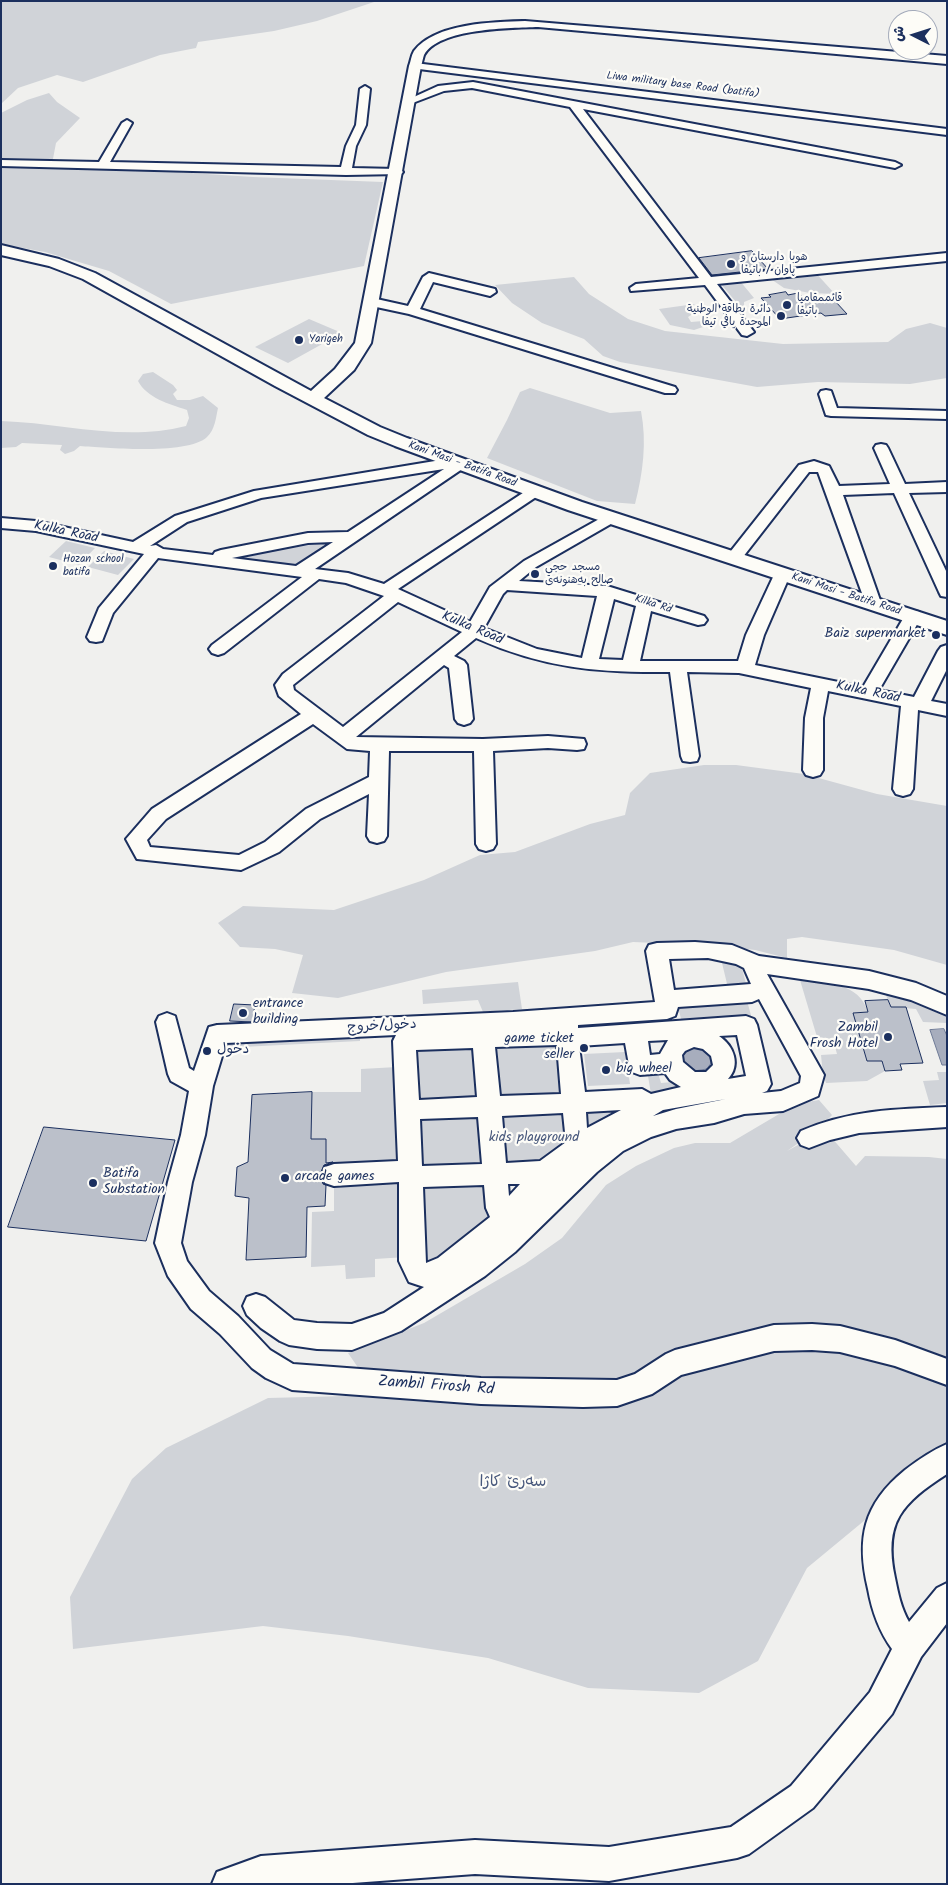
<!DOCTYPE html>
<meta charset="utf-8">
<style>
body{margin:0}
#map{position:relative;width:948px;height:1885px;overflow:hidden;background:#f0f0ee;font-family:Kalam,"Playpen Sans Arabic",sans-serif}
canvas{display:block}
.frame{position:absolute;inset:0;border:2px solid #1b2f5e;pointer-events:none}
.north{position:absolute;left:888px;top:10px;width:50px;height:50px;box-sizing:border-box;background:#fdfcf7;border:1px solid #a3aaba;border-radius:50%;rotate:275deg;font-size:14px;font-weight:700;line-height:20px;text-align:center;color:#1b2f5e}
.north::after{content:'';display:block;margin:auto;width:18px;height:22px;background:#1b2f5e;clip-path:polygon(50% 0,100% 100%,50% 72%,0 100%)}
</style>
<div id="map">
<canvas width="948" height="1885"></canvas>
<div class="frame"></div>
<div class="north">ش</div>
</div>
<script>
const context = document.querySelector('canvas').getContext('2d');
context.lineJoin = 'round';
function fillPath(path, color) { context.fillStyle = color; context.fill(path, 'evenodd'); }
function strokePath(path, color, width, dash) { context.strokeStyle = color; context.lineWidth = width; context.lineCap = dash ? 'butt' : 'round'; context.setLineDash(dash || []); context.stroke(path); }
function drawText(font, color, halo, rows, align = 'center') {
  context.font = font + ' Kalam,"Playpen Sans Arabic",sans-serif'; context.lineWidth = 4.5; context.setLineDash([]); context.textBaseline = 'middle'; context.strokeStyle = halo; context.fillStyle = color; for (const [text, x, y, turn = 0] of rows) {
    context.save(); context.translate(x, y); context.rotate((+turn || 0) * Math.PI / 180); context.textAlign = isNaN(turn) ? turn : align; if (halo) context.strokeText(text, 0, 0); context.fillText(text, 0, 0); context.restore();
  }
}
const green = new Path2D(`
 M1 1H377L317 21 274 31 198 42 196 48 160 55 83 82 57 75 18 88 1 104Z
 M49 93 57 102 80 118 56 143 52 164 253 177 383 182 364 266 171 304 109 271 45 252 1 244V113L27 100Z
 M814 271 835 294 810 293 784 288 768 277Z
 M574 277 589 294 628 319 665 331 783 344 888 342 906 329 930 323 947 328V378L910 384 818 382 757 387 620 362 603 356 584 339 542 323 512 303 495 285Z
 M740 281 754 298 744 302V307L741 308 721 284Z
 M695 304 688 310 696 312 688 317 691 322 703 321 706 326 694 330 670 325 659 309Z
 M309 319 342 333 288 363 255 347Z
 M153 372 173 385 177 390 173 394 177 400H190L203 396 218 408C216 417 215 430 207 437 189 455 106 448 80 446L74 451 65 454 60 450 62 445 22 443 16 447 1 448V421C63 423 124 442 186 426L189 418 187 410C169 404 147 398 138 381L143 374Z
 M530 388 610 413 641 411C647 442 643 473 635 504L597 501 487 458 507 420 520 392Z
 M66 541 95 548 79 565 49 557Z
 M331 542 296 567 222 558Z
 M104 551 134 559 118 575 88 567Z
 M704 765H736L804 774 877 794 947 806V965L894 950 802 937 787 939V958L755 950 724 946 633 942 595 951 446 972 338 998 292 993 303 955 275 949 240 947 218 923 243 906 334 910 424 880 480 855 515 852 590 824 625 815 630 793 650 773Z
 M740 961 748 991 729 992 722 963Z
 M800 980C826 983 859 982 868 1012L854 1013 867 1061H882L885 1071 867 1081 826 1083 823 1075 821 1055 837 1054 833 1039 817 1037Z
 M518 982 522 1009 484 1012V1015L256 1024 255 1021 483 1012 478 1000 423 1004 422 990Z
 M885 993 911 998 947 1014V1023L923 1022 916 1009 891 1007Z
 M746 997 752 1019 577 1033 576 1028 681 1019 677 1002Z
 M360 1036V1041L222 1048 223 1043Z
 M554 1040 559 1046 564 1093 560 1098 497 1096 491 1047Z
 M474 1044 481 1096 477 1102 413 1100 410 1051Z
 M625 1052 630 1084 588 1086 584 1054Z
 M397 1067 402 1167 339 1171 334 1162 326 1163V1139H311L312 1092H361V1069Z
 M647 1070 658 1073 661 1083 673 1082 671 1076 697 1087 651 1094Z
 M937 1072H947V1103L930 1105 923 1081 939 1080Z
 M819 1100 832 1115 819 1129 787 1151 825 1130 856 1166 865 1156 929 1157 947 1159V1467L905 1487 807 1568 758 1661 699 1693 588 1688 488 1658 348 1636 263 1626 73 1649 70 1597 132 1479 166 1448 268 1398 346 1396 368 1382 348 1353 424 1323 525 1264 562 1238 606 1185 636 1166 674 1148 695 1143H730L796 1104Z
 M631 1105 589 1133 580 1109Z
 M564 1109 569 1147 546 1166 500 1163 502 1113Z
 M478 1114 484 1162 480 1167 421 1170 415 1120 421 1116Z
 M403 1176 406 1257 375 1259V1277L346 1279 345 1265 311 1267 312 1212 334 1211V1188L343 1187V1180Z
 M486 1180 491 1221 433 1266 424 1265 416 1186Z`);
const water = new Path2D(`
 M944 1029 947 1036V1065H942L930 1030Z
 M693 1048C702 1048 711 1052 711 1063L707 1069 694 1071 683 1063V1055Z`);
const building = new Path2D(`
 M752 251 768 269 712 275 699 258Z
 M786 292 788 295 798 293 809 302 827 299 829 302 835 301 847 314 825 316 821 313 780 319 761 298 771 297 769 295Z
 M888 1000 891 1007H906L923 1063 900 1064 902 1070 885 1071 882 1061H867L853 1013 868 1012 865 1001Z
 M234 1004 255 1005 252 1022 230 1021Z
 M312 1092 311 1139H326V1163L333 1162 324 1165 320 1174 323 1184 326 1185 325 1206 307 1207 306 1257 246 1260 249 1198 235 1196 237 1167 248 1162 252 1095Z
 M44 1127 175 1140 146 1241 8 1227Z`);
const minor = new Path2D(`
 M415 63 947 129V135L411 68V64Z
 M473 82 895 162 901 165 895 168 583 109 711 277 947 253V261L717 284 754 332 747 336 742 335 705 285 631 291 630 288 636 284 699 278 570 107 472 88 444 91 410 104 405 101 438 86Z
 M365 86 370 89 366 125 356 146 352 168 397 169 401 170 403 172 401 174 346 175 1 166V160L99 162 122 123 127 120 132 123 110 162 341 167 346 146 356 125 360 89Z
 M429 273 495 289 496 292 490 296 433 282 420 309 675 387 677 390 675 393H665L409 314 367 305 365 302 372 298 408 306 423 277Z
 M826 390 831 391 837 408 947 411V419L831 416 826 415 819 394 821 391Z
 M881 444 886 445 888 448 905 484 947 482V492L909 493 947 573V597L941 596 939 592 894 493 843 495 881 603 879 607 873 608 867 607 818 472H809L739 562H727L725 559 727 556 799 465 814 461 829 466 839 486 890 484 874 448 876 445Z
 M453 458 465 462 468 465 315 569 348 573 384 584 529 489H539L542 492 539 495 398 589 470 622 490 587 524 561 610 513 616 515 618 518 616 521 536 567 519 581 607 586 704 616 707 620 704 624 698 625 651 611 640 661H738L746 635 774 575 776 571H788L790 575 764 635 755 665 863 687 907 612 913 611 919 612 922 616 879 690 914 697 938 651 941 647 947 645V669L931 701 947 704V716L918 710 913 789 910 794 903 796 896 794 893 789 901 706 828 691 823 718V770L820 775 813 777 806 775 803 770 805 718 811 688 739 673 687 672 699 756 697 761 690 762 683 761 681 756 670 672C598 673 543 668 476 638L454 656 464 661 467 665 473 719 470 723 464 725 458 723 455 719 449 668 444 665 356 737 483 739 548 736 584 739 586 744 584 749 577 750 548 748 493 751 496 844 493 849 486 851 479 849 476 844 474 751H389L387 836 384 841 377 843 370 841 367 836 369 794 320 819 279 852 241 870 137 859 126 839 152 809 301 714 279 696 275 685 283 674 384 596 346 583 319 579 224 653 218 655 212 653 209 649 212 645 302 577 158 558 113 613 102 641 96 642 90 641 87 637 99 608 144 554 36 531 1 528V518L36 521 133 542 175 516 254 491ZM444 469 348 532 308 533 221 550 215 552 213 555 163 549 156 545 150 546 187 522 261 498ZM333 542 296 566 232 558 308 543ZM507 590 597 596 582 658 537 649 484 628 503 594ZM614 599 636 606 623 660 599 659ZM398 602 462 632 343 727 294 690 293 685ZM313 724 347 749 370 751 369 777 306 809 265 842 239 855 150 847 147 840 166 819Z
 M695 942 732 945 759 956 869 971 916 983 947 996V1015L911 1000 869 989 767 974 824 1075 818 1096 783 1111 744 1114 714 1123 676 1129 651 1137 623 1151 597 1172 515 1252 485 1276 401 1331 352 1350 317 1349 289 1345 280 1341 261 1328 247 1315 243 1306 247 1297 256 1294 265 1297 294 1320 317 1323 352 1324 384 1313 424 1287 409 1282 399 1261V1182L334 1186 325 1183 322 1175 325 1167 334 1164 398 1161 393 1041 396 1035 226 1043 213 1086 205 1135 192 1182 181 1243 187 1261 209 1291 238 1316 270 1350 293 1364 481 1378 617 1380 635 1374 666 1354 675 1350 774 1325 812 1324 840 1326 895 1340 947 1359V1385L895 1366 840 1352 812 1350 774 1351 681 1375 652 1394 617 1406 583 1407 481 1404 292 1390 266 1378 252 1368 220 1334 191 1309 168 1276 155 1243 168 1182 181 1135 189 1091 171 1081 168 1074 156 1022 159 1016 167 1013 175 1016 189 1068 194 1071 209 1027 217 1025 513 1012 655 1002 646 951 649 945 657 943ZM708 958 736 964 744 968 751 984 674 990 669 959ZM759 999 801 1076 800 1083 781 1091 762 1093 767 1091 771 1084 757 1025 754 1019 746 1016 578 1028V1025L667 1019 675 1016 678 1007 752 1002ZM737 1035 746 1076 728 1079C741 1065 734 1046 719 1036ZM668 1040 660 1054 650 1055 648 1041ZM625 1043 629 1065 632 1072 640 1075 665 1073 670 1080 681 1087 651 1094 642 1089 585 1092 579 1046ZM557 1045 561 1094 500 1096 495 1047ZM694 1047 703 1049 711 1056 713 1065 706 1072H695L683 1062 682 1055 685 1051ZM473 1048 477 1097 419 1100 416 1050ZM726 1099 676 1109 653 1116 663 1110ZM621 1110 587 1128 586 1112ZM563 1113 566 1142 540 1161 506 1163 502 1116ZM478 1117 482 1164 422 1166 420 1119ZM508 1184H520L509 1196ZM484 1185 486 1208 490 1217 438 1258 426 1263 423 1187Z
 M947 1107V1127L859 1133 830 1140 809 1148 801 1145 797 1138 801 1131C850 1110 894 1109 947 1107Z
 M947 1444V1474C902 1503 883 1522 895 1578 898 1593 901 1608 909 1622L937 1588 947 1583V1623L921 1657 892 1714 813 1808 749 1854 737 1858 609 1881 475 1874 339 1884H212L217 1872 261 1856 475 1840 609 1847 731 1827 791 1786 870 1692 892 1649C879 1631 872 1611 868 1589 856 1539 863 1504 905 1470 918 1460 931 1451 947 1444Z`);
const major = new Path2D(`
 M525 21 947 56V64L538 27C511 28 439 28 424 55 423 58 422 63 421 66L371 343 354 370 324 398 380 427 407 438 582 502 947 621V635L568 510 395 446 368 435 275 386 83 279 49 266 1 255V245L59 259 95 273 311 391 335 369 355 343 409 66C411 61 411 56 414 51 435 23 493 22 525 21Z`);
const markers = [
 [731,264,5,"#1b2f5e"],
 [787,305,5,"#1b2f5e"],
 [781,316,5,"#1b2f5e"],
 [299,340,5,"#1b2f5e"],
 [53,566,5,"#1b2f5e"],
 [535,574,5,"#1b2f5e"],
 [936,635,5,"#1b2f5e"],
 [243,1013,5,"#1b2f5e"],
 [888,1037,5,"#1b2f5e"],
 [584,1048,5,"#1b2f5e"],
 [207,1051,5,"#1b2f5e"],
 [606,1070,5,"#1b2f5e"],
 [285,1178,5,"#1b2f5e"],
 [93,1183,5,"#1b2f5e"]
];
const farStreetnames = [
 ["Liwa military base Road (batifa)",683,86,7],
 ["Kani Masi - Batifa Road",462,465,20],
 ["Kani Masi - Batifa Road",846,595,18],
 ["Kilka Rd",653,605,18]
];
const farPoinames = [
 ["هوبا دارستان و",741,258],
 ["پاوان / باتيفا",741,271],
 ["قائممقاميا",797,299],
 ["باتيفا",797,312],
 ["دائرة بطاقة الوطنية",771,310,"right"],
 ["الموحدة بافي تيفا",771,323,"right"],
 ["Yarigeh",309,340],
 ["Hozan school",63,560],
 ["batifa",63,573],
 ["مسجد حجي",545,568],
 ["صالح بەھنونەی",545,581]
];
const streetNames = [
 ["Kulka Road",66,533,12],
 ["Kulka Road",472,629,23],
 ["Kulka Road",868,693,12],
 ["دخول/خروج",382,1027,-3]
];
const poiNames = [
 ["Baiz supermarket",926,635,"right"],
 ["entrance",253,1005],
 ["building",253,1021],
 ["Zambil",878,1029,"right"],
 ["Frosh Hotel",878,1045,"right"],
 ["game ticket",574,1040,"right"],
 ["seller",574,1056,"right"],
 ["دخول",217,1051],
 ["big wheel",616,1070],
 ["Batifa",103,1175],
 ["Substation",103,1191],
 ["arcade games",295,1178]
];
const parkNames = [
 ["kids playground",534,1139]
];
const nearStreetnames = [
 ["Zambil Firosh Rd",436,1387,4]
];
const nearParknames = [
 ["سەرێ کاژا",513,1483]
];
fillPath(green, '#d0d3d8');
fillPath(water, '#a7adbd');
strokePath(water, '#6f7b97', 1);
fillPath(building, '#bbc0ca');
strokePath(building, '#1b2f5e', 1);
strokePath(minor, '#1b2f5e', 4);
strokePath(major, '#1b2f5e', 4);
fillPath(minor, '#fdfcf7');
fillPath(major, '#fdfcf7');
for (const [x, y, r, color] of markers) { const dot = new Path2D(); dot.arc(x, y, r, 0, 2 * Math.PI); context.fillStyle = color; context.fill(dot); strokePath(dot, '#fdfcf7', 2); }
drawText('11px', '#1b2f5e', '#fdfcf7', farStreetnames);
drawText('11px', '#1b2f5e', '#fdfcf7', farPoinames, 'left');
drawText('14px', '#1b2f5e', '#fdfcf7', streetNames);
drawText('14px', '#1b2f5e', '#fdfcf7', poiNames, 'left');
drawText('14px', '#48587c', '#fdfcf7', parkNames);
drawText('16px', '#1b2f5e', '#fdfcf7', nearStreetnames);
drawText('16px', '#48587c', '#fdfcf7', nearParknames);
</script>
